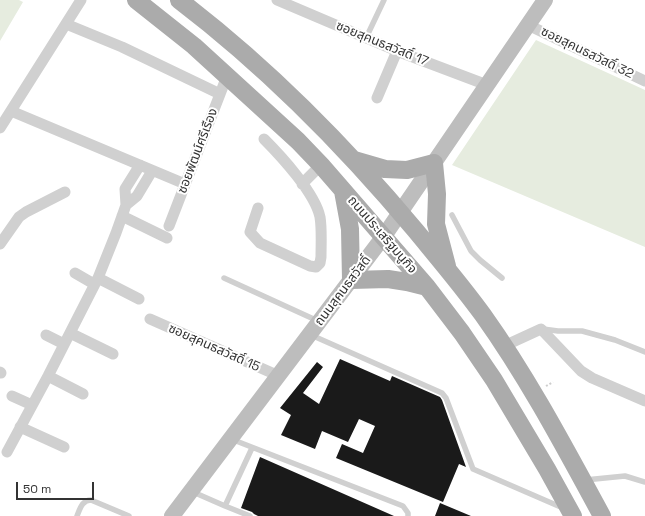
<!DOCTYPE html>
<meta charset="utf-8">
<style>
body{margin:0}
#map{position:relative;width:645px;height:516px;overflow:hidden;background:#fff;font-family:"Space Grotesk",sans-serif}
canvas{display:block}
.scale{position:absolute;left:16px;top:482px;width:78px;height:18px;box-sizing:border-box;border:2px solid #333;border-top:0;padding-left:5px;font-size:12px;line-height:14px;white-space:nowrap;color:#333;-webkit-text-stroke:3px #fff;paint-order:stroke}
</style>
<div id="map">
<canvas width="645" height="516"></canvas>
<div class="scale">50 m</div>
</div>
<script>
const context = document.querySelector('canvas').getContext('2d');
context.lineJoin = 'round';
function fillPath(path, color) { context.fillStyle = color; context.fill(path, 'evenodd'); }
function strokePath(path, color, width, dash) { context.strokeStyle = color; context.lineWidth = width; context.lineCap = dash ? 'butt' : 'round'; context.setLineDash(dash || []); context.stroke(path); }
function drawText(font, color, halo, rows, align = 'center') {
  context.font = font + ' "Space Grotesk","Noto Sans Thai",sans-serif'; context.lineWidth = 4; context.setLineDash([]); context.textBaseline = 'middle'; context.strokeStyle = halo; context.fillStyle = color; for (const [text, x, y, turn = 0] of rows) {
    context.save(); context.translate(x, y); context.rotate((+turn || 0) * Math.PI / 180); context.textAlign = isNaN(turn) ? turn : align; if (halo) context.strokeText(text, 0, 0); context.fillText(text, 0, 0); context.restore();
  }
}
const green = new Path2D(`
 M0 0H19L23 2 0 41Z
 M536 40 645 90V247L452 165Z`);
const building = new Path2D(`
 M340 359 390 381 392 376 440 397 442 400 466 467 459 464 443 502 336 458 342 444 363 453 375 426 359 419 348 442 322 431 315 449 281 435 291 415 280 408 317 362 323 367 303 393 319 404Z
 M260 457 394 516H258L254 514 252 512 241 508Z
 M440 503 471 516H435Z`);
const path = new Path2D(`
 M546 386 553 382`);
const service = new Path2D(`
 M366 38 384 0
 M452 215 471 251 480 260 502 278
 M224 278 318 321
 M543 329 558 331H582L615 340 645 352
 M311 335 442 393 446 398 473 469 563 508
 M231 439 403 506 408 513V516
 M585 480 625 476 645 482
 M193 492 225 506
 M77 516C80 509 82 500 91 500L129 516
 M250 516 225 506 252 448`);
const minor = new Path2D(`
 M277 0 397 51 487 85
 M66 24 122 47 220 94
 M528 25 645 81
 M377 98 397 51
 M11 111 185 184
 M0 128 81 0
 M302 184 321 165
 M126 205 137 196 152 171
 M258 208 250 232 260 243 310 266 316 267 320 263 321 257C321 244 322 229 320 217 315 193 281 156 264 139
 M122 216 167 238
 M169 226 227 76
 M0 244 19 217 26 212 65 192
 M75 273 94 284
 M98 278 139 299
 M150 319 279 376
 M70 333 113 354
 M46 335 64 344
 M504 346 541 329 581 371 592 378 645 401
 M0 372 1 373
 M48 376 83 394
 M12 396 32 405
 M20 427 64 447
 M7 452 48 376 98 278 116 233 126 205 125 189 140 165`);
const secondary = new Path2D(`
 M172 516 384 236 545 0`);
const primary = new Path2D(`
 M136 0 194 46 298 141 321 165 427 287 462 333 494 380 547 469 573 516
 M179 0C267 67 345 146 416 231 439 259 462 286 483 315 528 378 565 448 602 516
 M354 160 385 169 407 170 434 163 437 194 436 224 447 266
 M343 191 350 229 351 280 388 279 407 282 427 287`);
const streetNames = [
 ["ซอยสุคนธสวัสดิ์ 17",382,44,22],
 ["ซอยสุคนธสวัสดิ์ 32",587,53,26],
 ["ซอยพัฒน์ศรีเรือง",198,151,-69],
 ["ถนนประเสริฐมนูกิจ",382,235,49],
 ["ถนนสุคนธสวัสดิ์",343,291,-53],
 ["ซอยสุคนธสวัสดิ์ 15",214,348,24]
];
fillPath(green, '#e6ecdf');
fillPath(building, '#1a1a1a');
strokePath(path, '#cdcdcd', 2, [2, 2]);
strokePath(service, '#d0d0d0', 5.5);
strokePath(minor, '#d0d0d0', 11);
strokePath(secondary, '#bdbdbd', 16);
strokePath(primary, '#ababab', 18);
drawText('13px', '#333', '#fff', streetNames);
</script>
